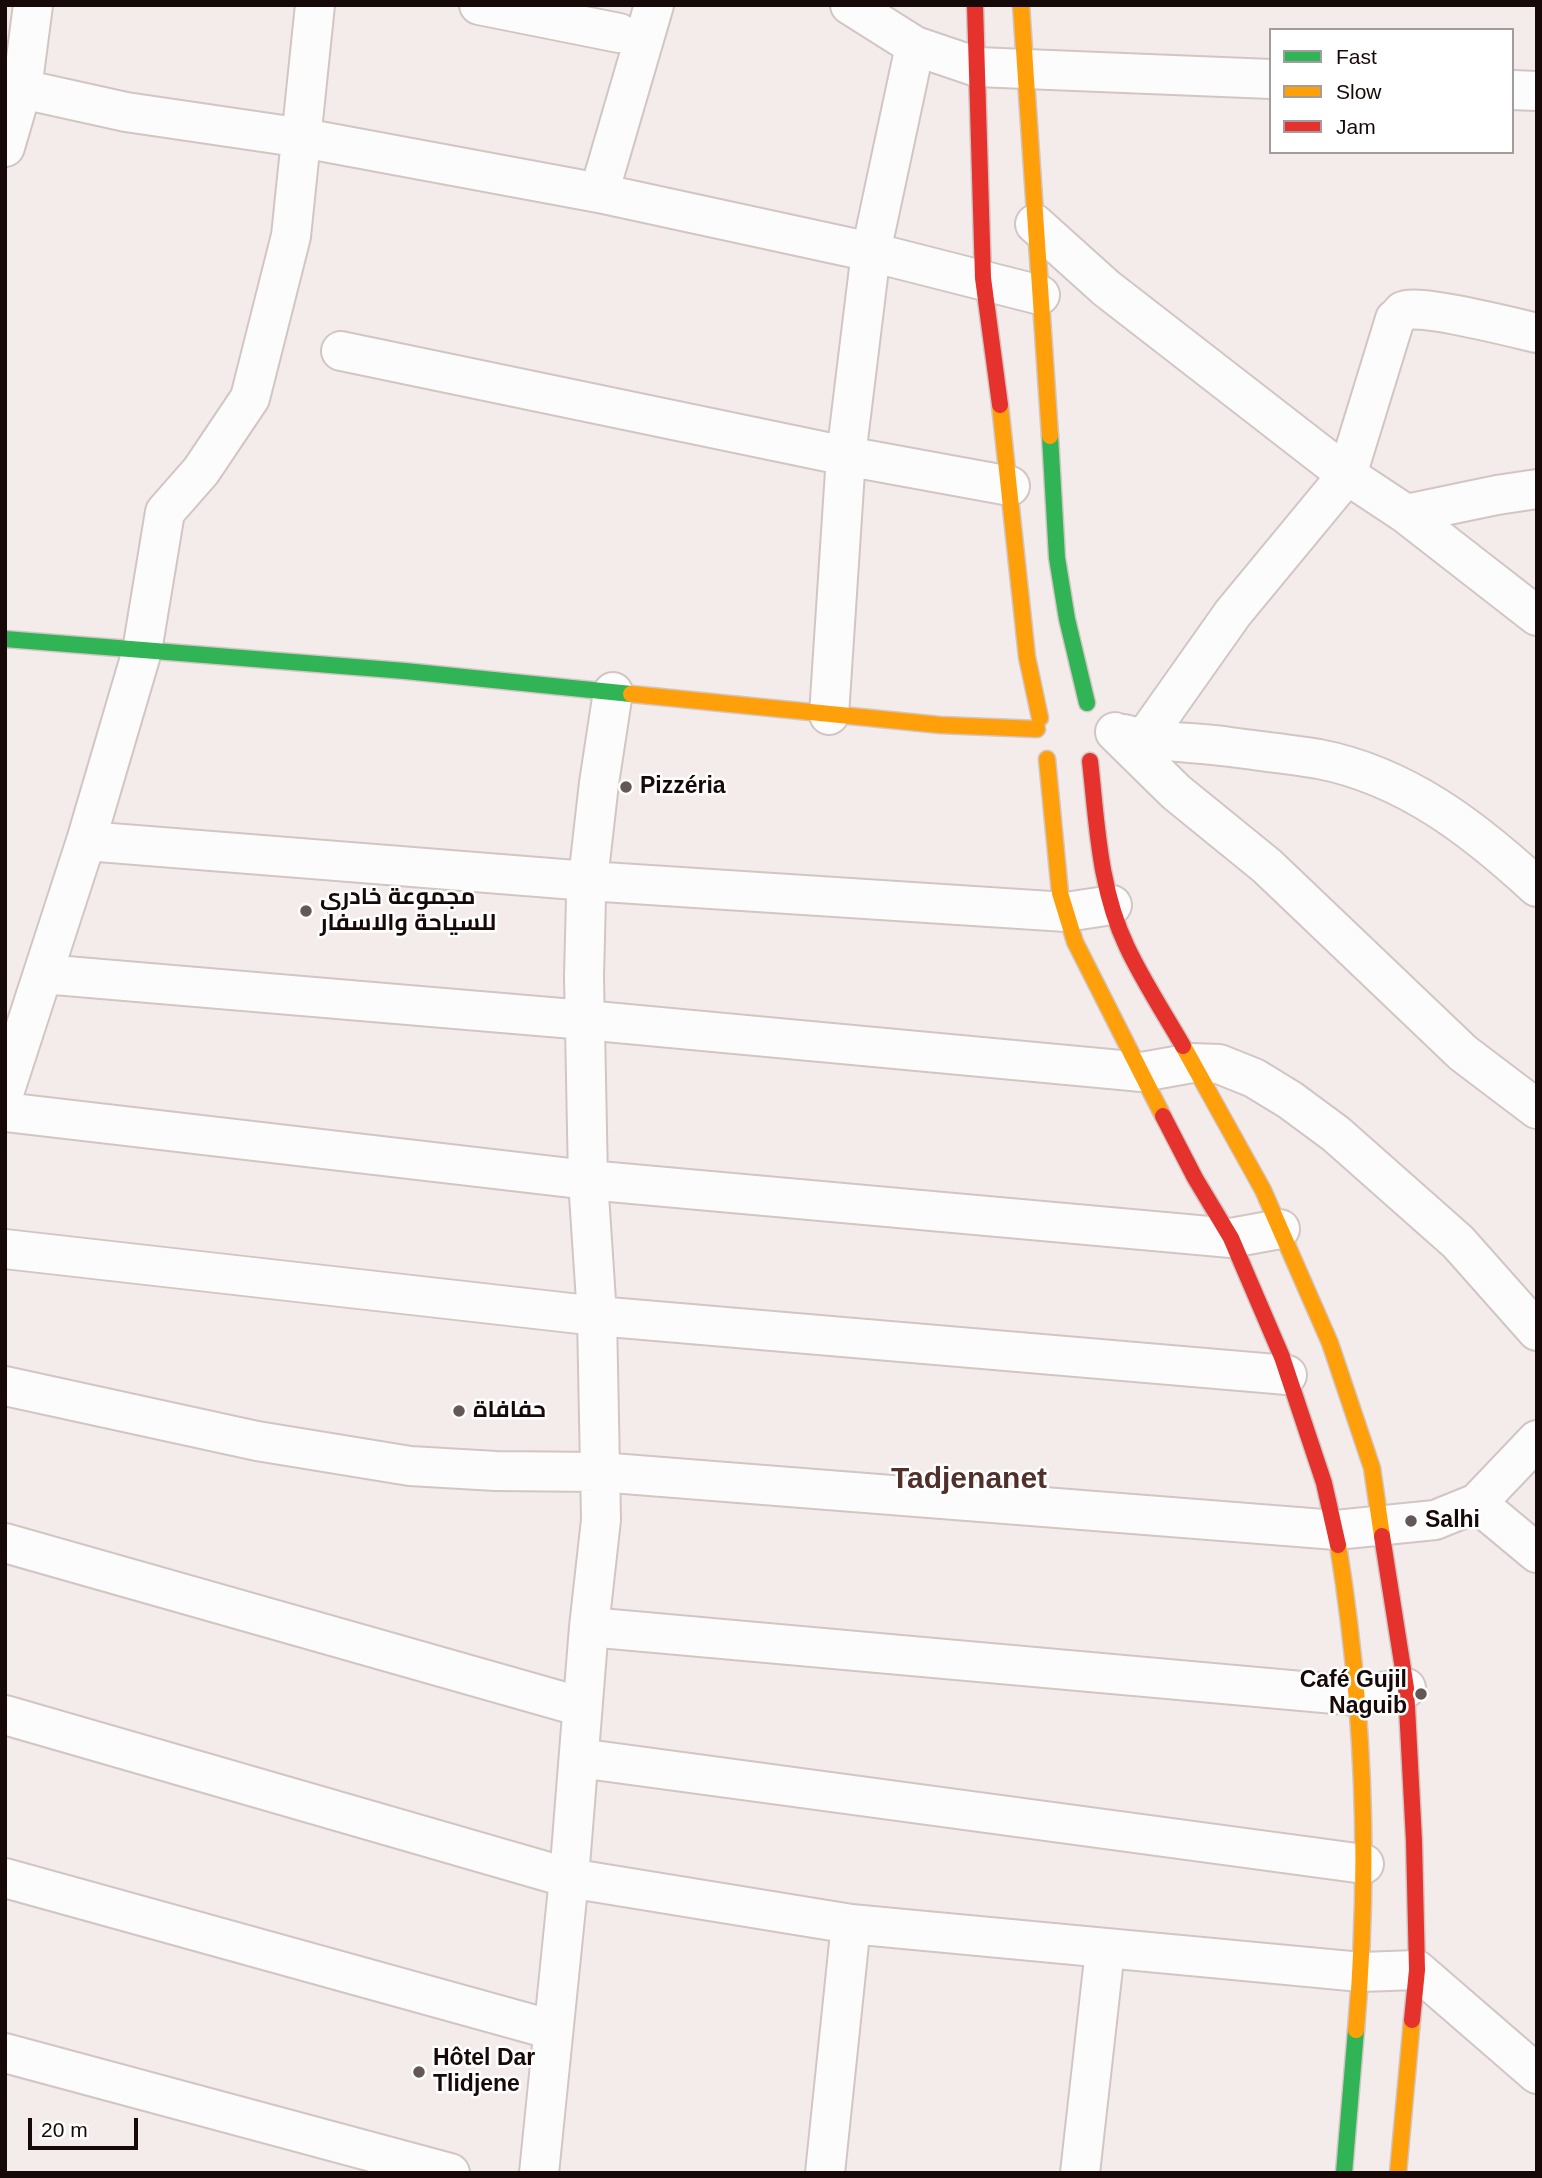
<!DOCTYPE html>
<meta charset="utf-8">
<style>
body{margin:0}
#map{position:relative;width:1542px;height:2178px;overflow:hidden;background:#f4ecea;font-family:Helvetica,sans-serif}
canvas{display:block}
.frame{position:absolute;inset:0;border:7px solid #160907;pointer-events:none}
.legend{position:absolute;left:1269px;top:28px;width:245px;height:126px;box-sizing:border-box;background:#fff;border:2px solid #a29d9c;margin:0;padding:9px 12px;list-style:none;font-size:21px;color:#160907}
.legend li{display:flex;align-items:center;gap:14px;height:35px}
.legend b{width:35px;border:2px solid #a29d9c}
.scale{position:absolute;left:28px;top:2118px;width:110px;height:32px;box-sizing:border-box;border:4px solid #160907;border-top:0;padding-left:9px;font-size:21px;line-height:24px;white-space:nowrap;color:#160907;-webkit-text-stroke:5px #fff;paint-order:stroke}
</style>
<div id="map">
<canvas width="1542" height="2178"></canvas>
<div class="frame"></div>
<ul class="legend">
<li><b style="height:9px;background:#30b455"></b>Fast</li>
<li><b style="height:9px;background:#ff9f0a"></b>Slow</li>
<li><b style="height:9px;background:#e5322d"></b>Jam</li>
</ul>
<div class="scale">20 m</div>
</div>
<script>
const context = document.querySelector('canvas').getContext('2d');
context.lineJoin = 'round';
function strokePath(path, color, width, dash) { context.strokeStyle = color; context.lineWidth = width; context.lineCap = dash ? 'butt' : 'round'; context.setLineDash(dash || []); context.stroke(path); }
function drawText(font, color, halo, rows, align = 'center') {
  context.font = font + ' Helvetica,Cairo,sans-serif'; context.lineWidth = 5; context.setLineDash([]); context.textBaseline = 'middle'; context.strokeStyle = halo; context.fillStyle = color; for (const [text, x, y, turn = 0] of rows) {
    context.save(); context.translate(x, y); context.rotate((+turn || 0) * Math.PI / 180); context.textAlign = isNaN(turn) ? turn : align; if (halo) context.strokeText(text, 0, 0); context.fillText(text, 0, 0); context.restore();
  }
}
const street = new Path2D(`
 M479 5 619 33
 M850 5 915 46 977 67 1271 79
 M22 89 33 5
 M1512 90 1537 91
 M5 147 22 89 126 112 303 138 599 193 871 252 1040 295
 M599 193 654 5
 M1035 224 1106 288 1347 475 1406 514 1537 616
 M341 351 846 456 1010 486
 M1406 514 1497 495 1537 489
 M829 715 846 456 871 252 915 46
 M1115 732 1176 792 1267 866 1463 1053 1537 1109
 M1124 734C1158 743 1195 742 1230 747 1259 751 1290 754 1319 759 1406 776 1474 829 1537 887
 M1144 739 1233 613 1347 475 1395 319C1396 319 1402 312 1403 311 1417 303 1515 328 1537 333
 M86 841 588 881 1066 912 1112 905
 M43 974 585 1020 1142 1072 1192 1063 1219 1064 1254 1078 1290 1100 1336 1134 1458 1242 1537 1331
 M5 1090 86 841 142 651 165 512 201 471 250 398 291 236 315 5
 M5 1112 588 1180 1231 1238 1280 1229
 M5 1249 597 1316 1287 1375
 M5 1386 257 1441 410 1466 496 1471 599 1472 1336 1530 1435 1520 1477 1503 1537 1440
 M1477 1503 1537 1553
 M5 1543 582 1707
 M589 1627 1357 1696 1406 1688
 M5 1715 569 1878 851 1924 1361 1972 1417 1970 1537 2074
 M579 1758 1364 1864
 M5 1878 553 2030
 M5 2053 450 2173
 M539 2173 569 1878 589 1627 601 1520 597 1316 588 1180 584 977 586 897 599 783 613 692
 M825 2173 851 1924
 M1080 2173 1105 1950`);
const fast = new Path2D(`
 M1050 436 1057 558 1067 619 1087 703
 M5 639 405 671 631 694
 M1344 2173 1356 2030`);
const slow = new Path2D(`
 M1021 5 1050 436
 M1000 405 1027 657 1040 718
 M631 694 940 725 1037 729
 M1047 759 1060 893 1075 942 1163 1116
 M1183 1046 1263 1190 1330 1343 1372 1468 1382 1536
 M1338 1545C1364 1705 1370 1869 1356 2030
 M1398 2173 1412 2020`);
const jam = new Path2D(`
 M975 5 983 278 1000 405
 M1090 761C1097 823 1099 889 1127 947 1143 981 1164 1013 1183 1046
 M1163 1116 1195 1178 1231 1238 1282 1357 1324 1483 1338 1545
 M1382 1536 1406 1688 1414 1841 1417 1970 1412 2020`);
const markers = [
 [626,787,7,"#645856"],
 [306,911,7,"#645856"],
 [459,1411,7,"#645856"],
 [1411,1521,7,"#645856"],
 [1421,1694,7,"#645856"],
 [419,2072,7,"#645856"]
];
const poiNames = [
 ["Pizzéria",640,787],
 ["مجموعة خادري",320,898],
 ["للسياحة والاسفار",320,924],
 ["حفافاة",473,1411],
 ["Salhi",1425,1521],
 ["Café Gujil",1407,1681,"right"],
 ["Naguib",1407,1707,"right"],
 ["Hôtel Dar",433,2059],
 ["Tlidjene",433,2085]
];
const districtNames = [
 ["Tadjenanet",969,1480]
];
strokePath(street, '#d1c6c4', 42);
strokePath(fast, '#d1c6c4', 19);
strokePath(slow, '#d1c6c4', 19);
strokePath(jam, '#d1c6c4', 19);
strokePath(street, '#fdfcfc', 38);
strokePath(fast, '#30b455', 16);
strokePath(slow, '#ff9f0a', 16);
strokePath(jam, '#e5322d', 16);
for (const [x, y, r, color] of markers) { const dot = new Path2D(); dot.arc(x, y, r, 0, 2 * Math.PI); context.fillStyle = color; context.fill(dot); strokePath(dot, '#fff', 2.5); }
drawText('bold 23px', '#160907', '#fff', poiNames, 'left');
drawText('bold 30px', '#50302b', '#fff', districtNames);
</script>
